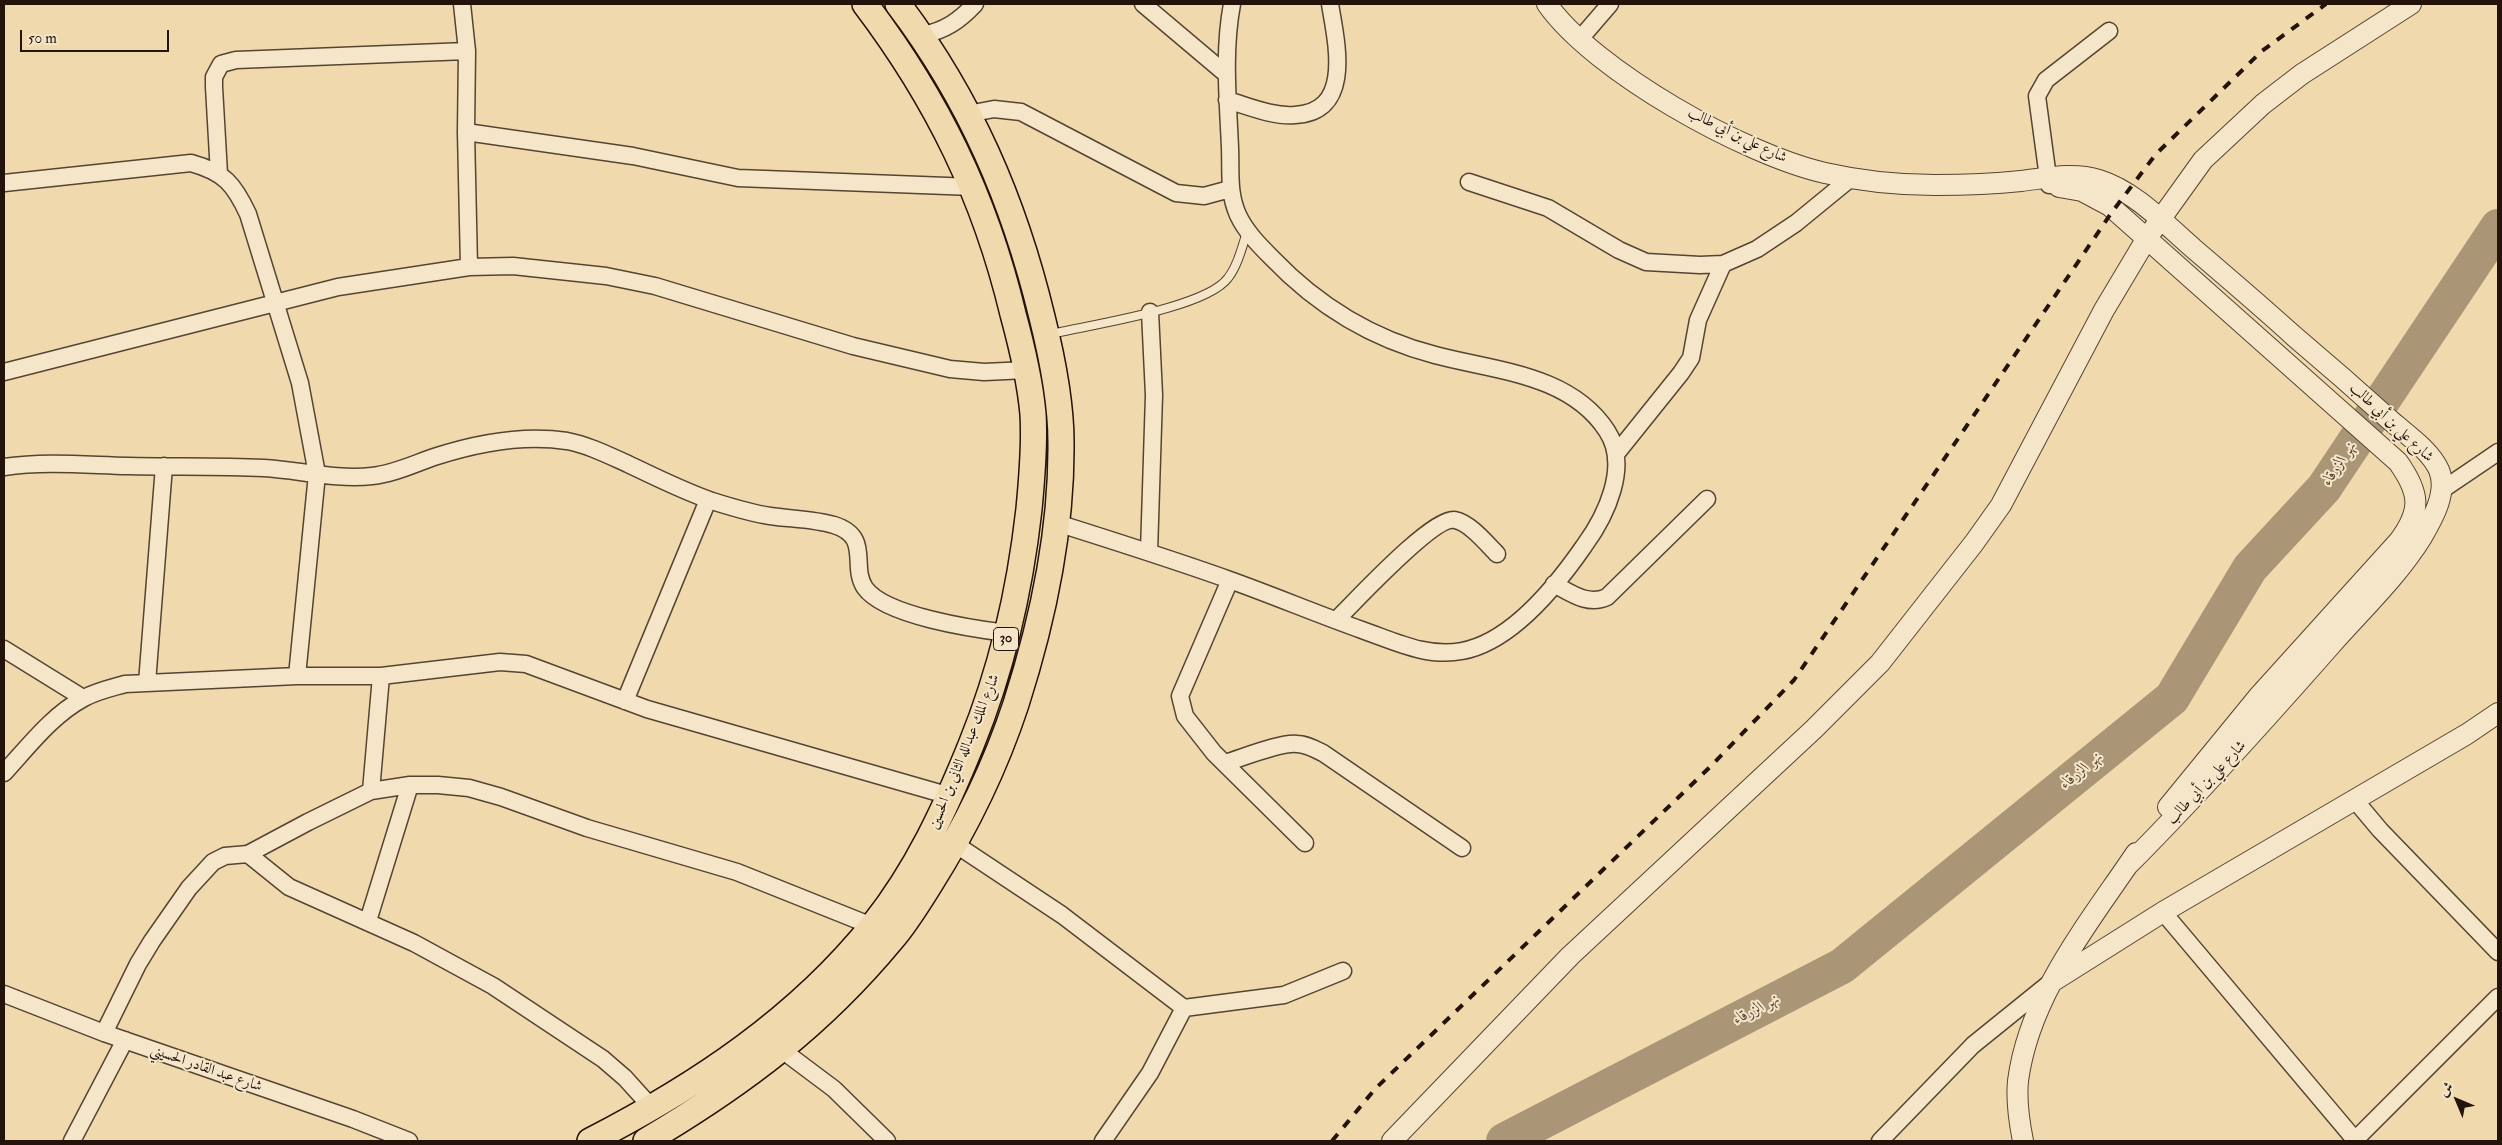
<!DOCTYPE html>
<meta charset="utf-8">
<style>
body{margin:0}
#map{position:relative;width:2502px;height:1145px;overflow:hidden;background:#f0d9ad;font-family:"IM FELL Double Pica",Amiri,serif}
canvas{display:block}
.frame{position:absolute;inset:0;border:5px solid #23130a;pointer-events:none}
.north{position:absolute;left:2432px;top:1075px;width:50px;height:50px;-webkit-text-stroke:4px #f5e6ca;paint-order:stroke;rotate:315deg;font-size:14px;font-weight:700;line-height:20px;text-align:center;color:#23130a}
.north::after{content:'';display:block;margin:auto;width:18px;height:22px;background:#23130a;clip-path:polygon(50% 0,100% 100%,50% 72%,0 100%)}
.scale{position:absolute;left:20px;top:30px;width:149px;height:22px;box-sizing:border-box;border:2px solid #23130a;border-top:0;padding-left:6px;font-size:15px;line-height:18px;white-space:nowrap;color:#23130a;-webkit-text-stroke:4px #f5e6ca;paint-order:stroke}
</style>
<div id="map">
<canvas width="2502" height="1145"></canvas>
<div class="frame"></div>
<div class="north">ش</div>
<div class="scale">50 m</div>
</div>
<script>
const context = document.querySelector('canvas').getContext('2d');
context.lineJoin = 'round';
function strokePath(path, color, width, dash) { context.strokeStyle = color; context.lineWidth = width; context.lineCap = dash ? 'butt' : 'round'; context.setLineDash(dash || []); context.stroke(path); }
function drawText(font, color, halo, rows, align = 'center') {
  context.font = font + ' "IM FELL Double Pica",Amiri,serif'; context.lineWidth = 4; context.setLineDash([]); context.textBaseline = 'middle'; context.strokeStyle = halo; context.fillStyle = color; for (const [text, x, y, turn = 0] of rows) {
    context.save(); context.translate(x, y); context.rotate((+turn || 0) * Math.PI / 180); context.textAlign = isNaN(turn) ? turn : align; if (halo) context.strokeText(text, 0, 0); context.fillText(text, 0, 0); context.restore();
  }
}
const river = new Path2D(`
 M1504 1141 1842 966 2172 698 2250 568 2324 488 2498 227`);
const service = new Path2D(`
 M1051 334C1089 325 1206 308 1228 278 1238 265 1242 247 1247 232`);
const minor = new Path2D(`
 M462 4 467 51 466 132 469 267
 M1143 4 1226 74
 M922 35C945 31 960 20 975 4
 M1579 40 1610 4
 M1227 100C1248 106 1273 117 1295 115 1354 112 1336 41 1330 4
 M968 114 994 109 1021 112 1176 193 1204 196 1230 189
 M466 132 633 156 738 178 973 187
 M219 174 214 87V77L221 64 236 60 467 51
 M1469 182 1548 208 1619 250 1646 262 1700 265 1723 264 1757 249 1796 223 1851 178
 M4 183 191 163C224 172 234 184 248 214L300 383 317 474 297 676
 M2049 185 2037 96 2046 80 2109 31
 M4 372 338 287 469 267 513 266 606 276 655 286 853 346 950 369 984 372 1027 370
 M1616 454 1681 373 1691 358 1698 320 1723 264
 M4 467C46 461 86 465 128 466 173 467 219 466 264 468 299 470 336 480 372 476 393 474 414 464 434 457 477 443 522 434 567 441 588 445 608 455 628 464 655 477 683 491 712 501 731 507 750 513 770 516 791 519 814 519 834 525 872 537 850 566 865 588 885 616 974 629 1007 633
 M2442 490 2498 452
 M1057 523C1114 541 1171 559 1227 579 1272 595 1317 614 1362 630 1394 641 1427 658 1462 651 1511 642 1557 585 1584 546 1606 516 1630 466 1607 431 1570 374 1495 371 1435 355 1373 339 1317 305 1272 258 1259 245 1246 232 1238 215 1228 193 1231 171 1230 148 1228 100 1223 52 1232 4
 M1149 552 1154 395 1150 312
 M1230 580 1180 696 1185 716 1214 753 1305 843
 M1554 584C1571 593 1588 606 1607 597L1707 499
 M1336 620C1354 603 1433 516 1455 520 1470 523 1486 543 1497 554
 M4 649 83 698
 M147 683 164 466
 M625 701 708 500
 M1225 763C1242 758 1281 742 1297 744 1306 744 1315 749 1323 753L1462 848
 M4 773C28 747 52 715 84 698 97 691 111 688 125 684L297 676H381L500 662 526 664 647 709 950 796
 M371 791 381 676
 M2354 799 2380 830 2498 952
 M955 844 1062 915 1184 1008 1284 995 1343 971
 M248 854 289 887 414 943 493 986 603 1059 625 1078 653 1109
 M2163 912 2356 1141
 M368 921 410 785
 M4 994 104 1033 353 1119 409 1141
 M104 1033 138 964 152 941 189 888 213 862 225 856 248 854 308 822 371 791 410 785H438L469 788 501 797 587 828 737 872 872 926
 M782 1050 834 1089 887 1141
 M72 1141 125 1040
 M1103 1141 1150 1073 1184 1008
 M1880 1141 1973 1045 2051 982
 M2354 1141 2498 997`);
const tertiary = new Path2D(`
 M1547 4C1594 71 1745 155 1825 173 1860 181 1899 185 1935 185 1964 185 1993 184 2021 181 2047 178 2073 172 2099 180 2135 191 2166 225 2194 249 2228 278 2262 307 2295 337 2327 364 2359 392 2390 420 2406 434 2430 450 2439 470 2448 492 2433 518 2422 537 2398 576 2362 610 2331 645 2265 720 2199 794 2128 865
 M2059 187 2082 191 2110 206 2398 462C2420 493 2422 510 2399 541L2258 697 2168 807
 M2055 980 2163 912 2467 734 2498 713
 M1392 1141 1570 956 1814 729 1880 663 1974 543 2001 505 2104 310 2147 238 2203 160 2263 104 2302 74 2411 4
 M2023 1141C2019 1121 2016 1101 2018 1081 2029 995 2089 923 2136 853`);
const primary = new Path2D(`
 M590 1141C697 1086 798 1019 874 924 917 870 945 809 971 745 1002 669 1020 590 1029 509 1032 478 1035 445 1033 414 1030 380 1022 347 1013 314 985 197 937 99 865 4
 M646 1141C742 1084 820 1026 892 939 906 923 918 903 930 884 966 827 995 768 1016 704 1043 620 1062 531 1061 442 1061 400 1052 357 1042 317 1014 201 970 99 898 4`);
const rail = new Path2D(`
 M1332 1141 1375 1089 1711 766 1794 680 2112 212 2156 154 2262 51 2326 4`);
const shields = [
 [1006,639,25]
];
const shieldNames = [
 ["30",1006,639]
];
const streetNames = [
 ["شارع علي بن أبي طالب",1737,136,26],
 ["شارع علي بن أبي طالب",2391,423,43],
 ["شارع الملك عبدالله الثاني بن الحسين",965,752,-68],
 ["شارع علي بن أبي طالب",2207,783,-47],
 ["شارع عبد القادر الحسيني",206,1069,19]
];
const waterNames = [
 ["نهر الزرقاء",2340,464,-56],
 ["نهر الزرقاء",2082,771,-39],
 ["نهر الزرقاء",1757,1010,-27]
];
strokePath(river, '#aa9676', 36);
strokePath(service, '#564433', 10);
strokePath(minor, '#564433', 19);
strokePath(tertiary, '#564433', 22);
strokePath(primary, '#23130a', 28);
strokePath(service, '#f5e6ca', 8);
strokePath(minor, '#f5e6ca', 16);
strokePath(tertiary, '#f5e6ca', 20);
strokePath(primary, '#f0d9ad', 25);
strokePath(rail, '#23130a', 4, [9, 9]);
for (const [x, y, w] of shields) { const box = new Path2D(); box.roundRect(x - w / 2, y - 11.5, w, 23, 4); context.fillStyle = '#f5e6ca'; context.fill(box); strokePath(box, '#23130a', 1); }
drawText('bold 14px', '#23130a', null, shieldNames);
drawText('15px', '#23130a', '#f5e6ca', streetNames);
drawText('italic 16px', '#594735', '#f5e6ca', waterNames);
</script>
